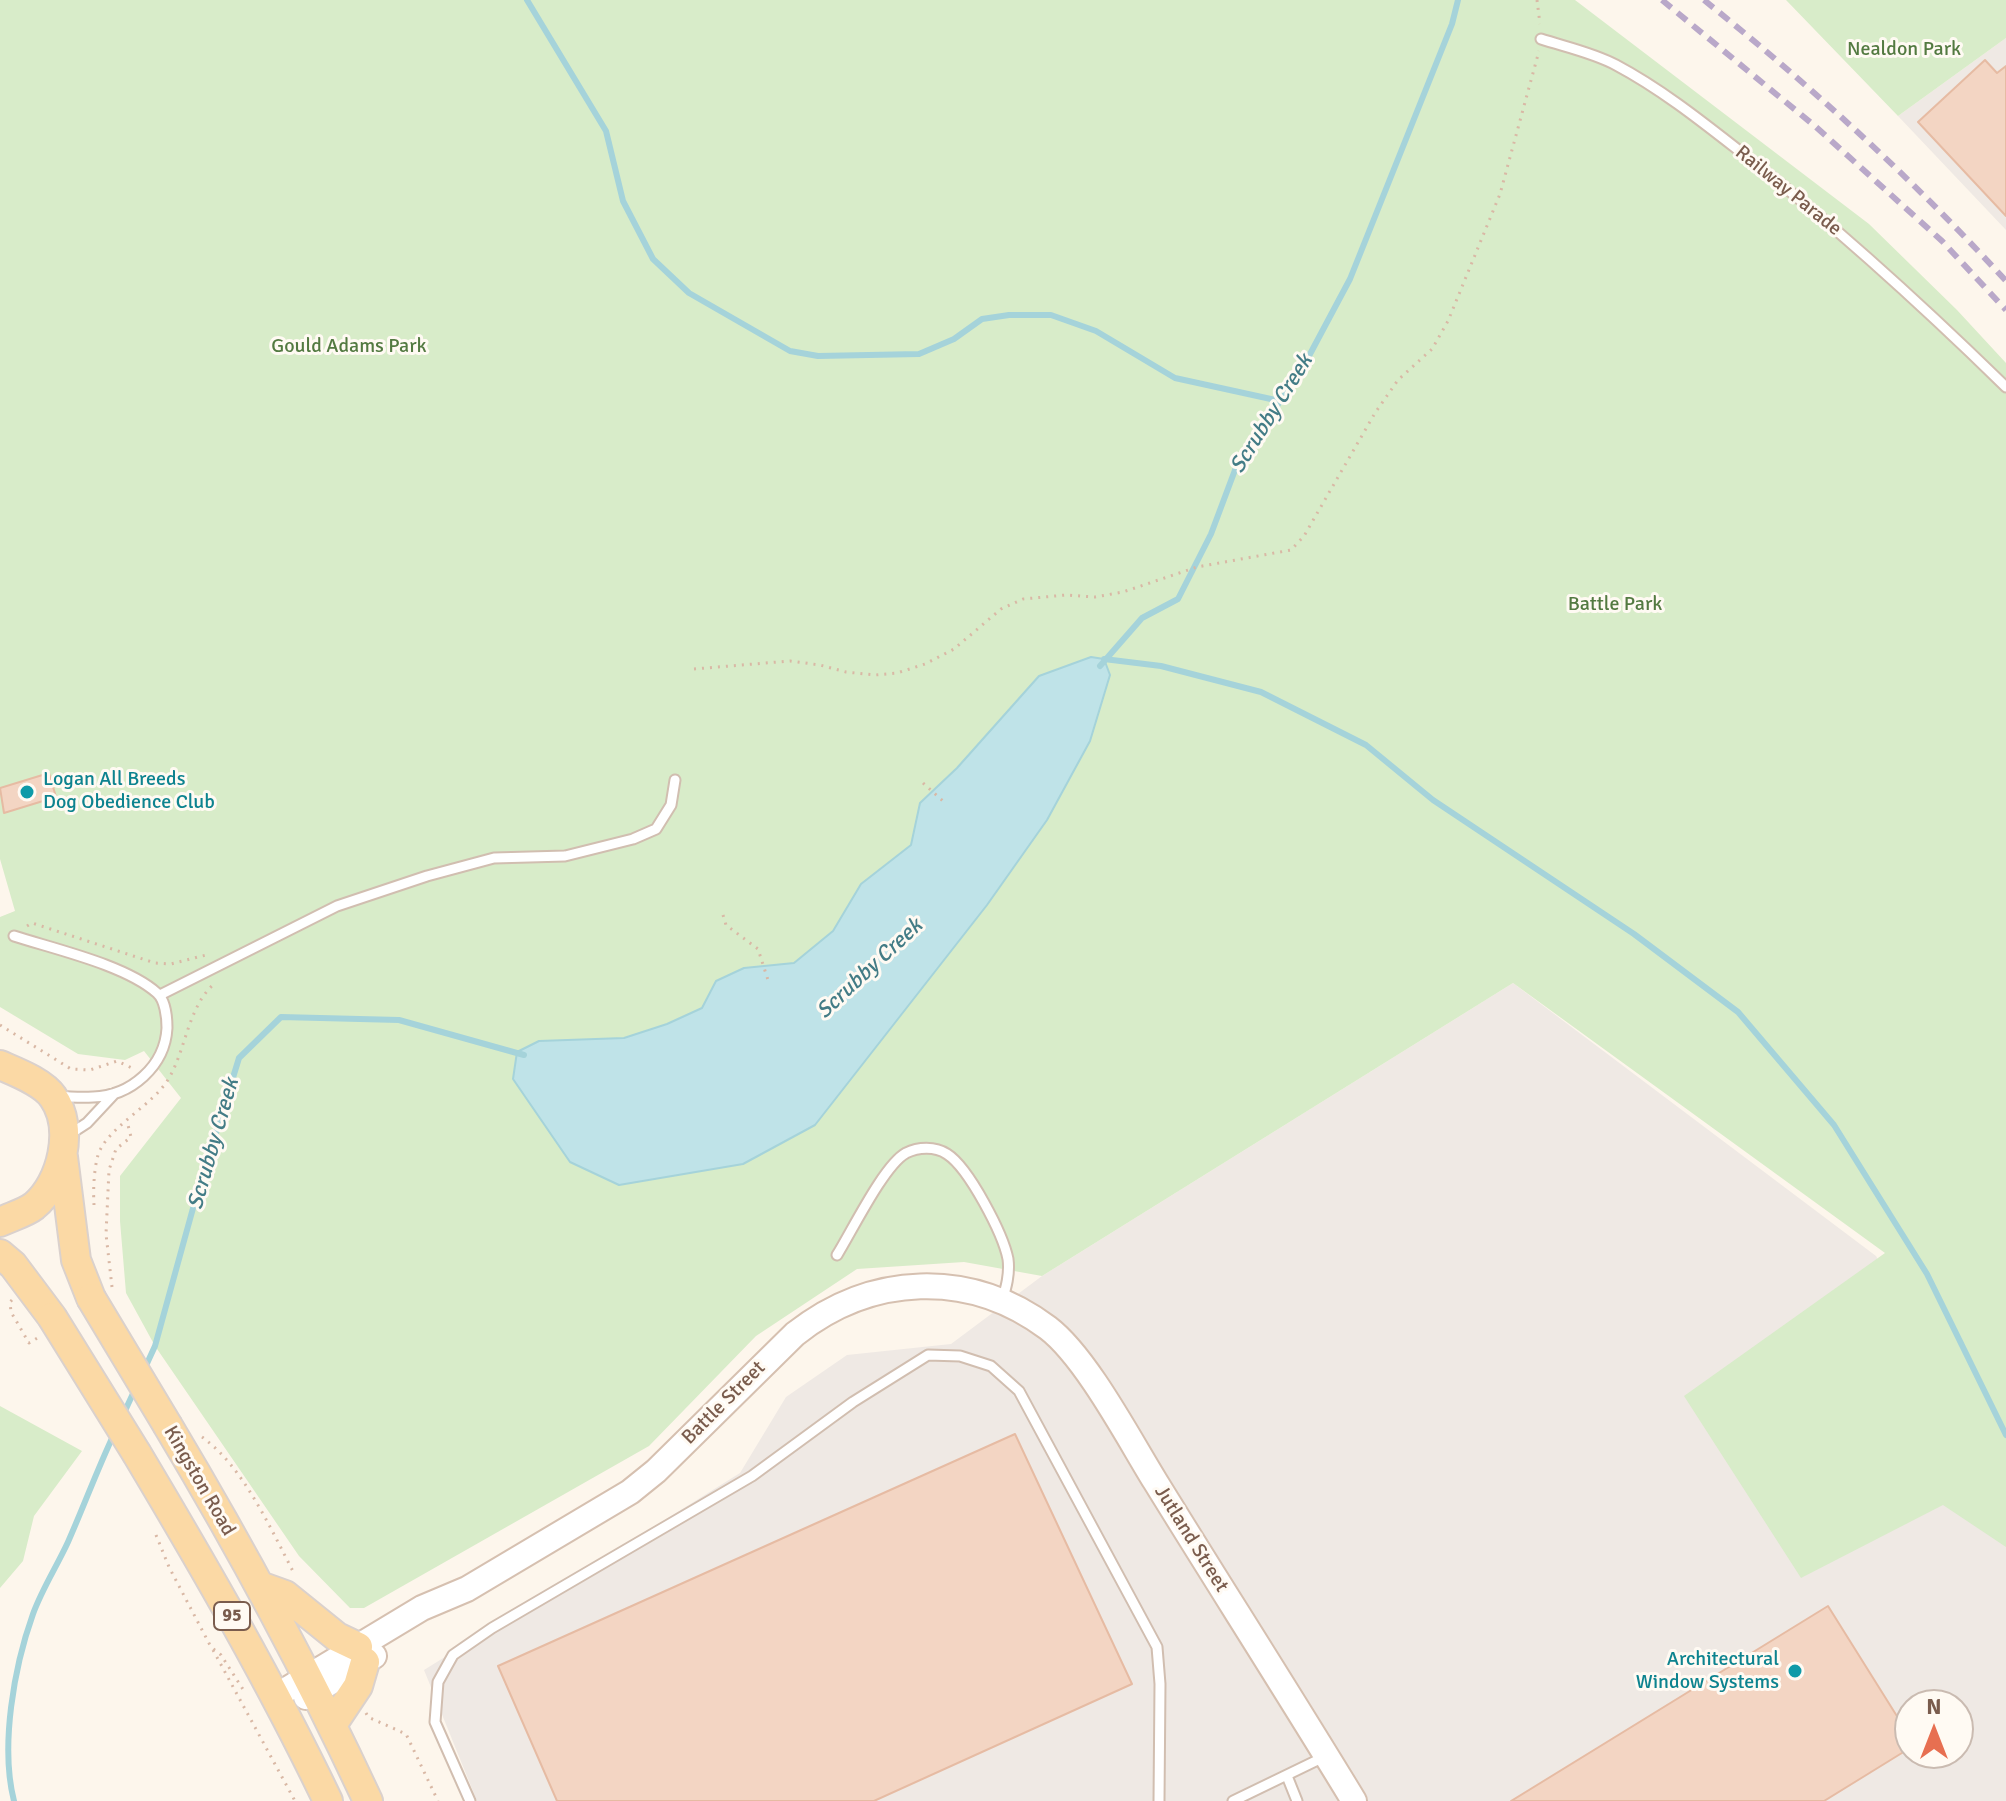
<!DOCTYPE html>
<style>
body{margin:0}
#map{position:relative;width:2006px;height:1801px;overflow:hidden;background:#fdf6ec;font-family:Signika,sans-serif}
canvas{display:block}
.north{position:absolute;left:1894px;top:1689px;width:80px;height:80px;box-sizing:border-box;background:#fffaf3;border:2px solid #cabbb1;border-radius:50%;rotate:0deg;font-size:22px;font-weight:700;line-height:32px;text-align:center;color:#7a5c4d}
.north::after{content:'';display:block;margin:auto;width:28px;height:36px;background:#e76f51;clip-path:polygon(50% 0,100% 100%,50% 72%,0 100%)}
</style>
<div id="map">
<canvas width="2006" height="1801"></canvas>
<div class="north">N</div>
</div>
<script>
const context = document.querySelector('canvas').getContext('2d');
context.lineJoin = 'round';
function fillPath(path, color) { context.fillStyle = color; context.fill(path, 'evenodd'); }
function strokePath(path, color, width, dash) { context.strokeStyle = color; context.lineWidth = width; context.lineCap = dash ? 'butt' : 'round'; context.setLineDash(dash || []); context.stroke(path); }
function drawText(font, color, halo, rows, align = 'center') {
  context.font = font + ' Signika,sans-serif'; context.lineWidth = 6; context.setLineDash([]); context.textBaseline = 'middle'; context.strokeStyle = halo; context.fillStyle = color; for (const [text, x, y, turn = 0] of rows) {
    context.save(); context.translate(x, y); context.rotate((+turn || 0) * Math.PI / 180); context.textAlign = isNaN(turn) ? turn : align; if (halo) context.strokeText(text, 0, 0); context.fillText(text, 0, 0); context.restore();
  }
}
const industrial = new Path2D(`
 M2006 38V230L1898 116Z
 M1513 983 1876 1256 2006 1506V1801H477L424 1670 740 1473 786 1397 847 1355 951 1344 1042 1276ZM1910 1705H1958V1753H1910Z`);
const green = new Path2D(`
 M0 0H1575L1869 224 1957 310 2006 363V1547L1943 1505 1801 1578 1684 1396 1885 1253 1513 983 1042 1276 964 1262 857 1269 756 1336 649 1446 364 1608H350L299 1556 155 1346 126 1293 120 1221V1176L181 1098 144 1051 125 1060 78 1054 0 1007V917L15 911 0 859Z
 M1786 0H2006V38L1898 116Z
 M0 1406 82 1451 34 1516 23 1561 0 1588Z`);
const water = new Path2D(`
 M1091 657 1104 659 1110 675 1090 741 1047 820 987 905 815 1125 743 1164 619 1185 570 1162 513 1079 517 1052 539 1041 624 1038 667 1024 702 1008 716 981 744 968 794 963 833 931 861 884 911 845 920 803 957 768 1039 676Z`);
const stream = new Path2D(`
 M527 0 606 131 623 201 653 259 689 293 790 351 818 356 919 354 954 339 982 319 1009 315H1051L1096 331 1175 378 1280 401
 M1104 659 1161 666 1261 692 1366 745 1433 800 1634 934 1738 1012 1834 1125 1927 1274 2006 1435
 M1100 666 1142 618 1178 599 1211 534 1238 462 1301 371 1350 279 1452 24 1458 0
 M144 1370 155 1346 195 1201 239 1058 281 1017 399 1020 524 1055
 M124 1413 136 1387
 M14 1801C0 1746 14 1667 33 1614 42 1589 57 1566 68 1542 84 1506 97 1470 114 1434`);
const building = new Path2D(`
 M1985 60 1997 73 2006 66V216L1918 122Z
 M49 773 56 797 4 813 0 788Z
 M1015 1434 1132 1684 874 1801H557L498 1666Z
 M1828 1606 1910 1737V1748L1824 1801H1511Z`);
const path = new Path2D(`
 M1537 0 1540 24
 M694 669 790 661 820 665 846 672 875 675 897 673 925 664 954 649 1001 609 1023 599 1066 595 1095 597 1123 592 1197 567 1291 550 1304 536 1375 413 1398 380 1432 349 1448 321 1500 194 1539 51
 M923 783 944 802
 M723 915 726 925 758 949 768 980
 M27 926 32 923 155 963 171 964 206 955
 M0 1025 71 1069 90 1070 117 1061 132 1068
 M94 1205C93 1190 94 1169 98 1155 108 1126 153 1106 169 1078 186 1049 188 1007 214 984
 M112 1287 106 1234 109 1170 116 1149 131 1137 127 1121
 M12 1300 10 1302 11 1312 29 1343 39 1337
 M202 1437C244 1467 271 1530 295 1575
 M156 1535 169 1567 211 1647 221 1655 246 1694
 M213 1650 295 1801
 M366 1713 368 1717 406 1734 438 1801`);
const lane = new Path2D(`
 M1541 39C1566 47 1594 53 1616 65 1663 90 1705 124 1746 156 1838 228 1923 306 2006 387
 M14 936C54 949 126 965 157 993 165 1000 167 1017 167 1028 165 1066 131 1096 93 1097 81 1098 68 1097 56 1096
 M160 995 337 906 427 876 494 858 565 856 633 839 656 829 671 805 675 780
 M67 1136 87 1123 115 1093
 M837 1255C852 1231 884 1165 906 1153 918 1147 935 1146 947 1154 969 1168 1003 1234 1008 1259 1010 1274 1006 1288 1002 1301
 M1287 1776 1297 1801
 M470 1801 435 1722 438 1682 453 1655 492 1628 752 1476 853 1402 928 1355 960 1356 991 1366 1019 1391 1157 1647 1160 1684 1159 1801
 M1233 1801 1326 1756`);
const secondary = new Path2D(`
 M276 1696 422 1608 467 1589 630 1492 656 1471 795 1334C871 1274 969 1269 1048 1328 1086 1357 1129 1439 1155 1481 1221 1588 1289 1694 1354 1801
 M306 1697 374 1656`);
const primary = new Path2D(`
 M0 1065C16 1072 43 1082 53 1097 75 1128 62 1183 34 1206 25 1213 10 1217 0 1222
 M63 1157 76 1260 91 1298
 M0 1254 13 1265 52 1317
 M168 1426C241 1548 308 1672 368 1801
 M137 1454C205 1568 271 1682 328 1801
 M260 1586 285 1595 337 1637 358 1647
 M332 1725 358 1686 365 1662`);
const rail = new Path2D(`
 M1662 0 1816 127 1942 241 2006 310
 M1704 0C1812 87 1913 179 2006 281`);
const primaryBridge = new Path2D(`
 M91 1298 168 1426
 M52 1317 137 1454`);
const markers = [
 [27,792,8,"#0f9aa8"],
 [1795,1671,8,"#0f9aa8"]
];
const shields = [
 [232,1616,36]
];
const shieldNames = [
 ["95",232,1616]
];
const parkNames = [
 ["Nealdon Park",1904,50],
 ["Gould Adams Park",349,347],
 ["Battle Park",1615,605]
];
const streetNames = [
 ["Railway Parade",1788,191,39],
 ["Battle Street",724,1403,-45],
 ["Kingston Road",199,1481,60],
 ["Jutland Street",1191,1539,58]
];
const cultureNames = [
 ["Logan All Breeds",43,780],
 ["Dog Obedience Club",43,803],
 ["Architectural",1779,1660,"right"],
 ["Window Systems",1779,1683,"right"]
];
const waterNames = [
 ["Scrubby Creek",1272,414,-58],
 ["Scrubby Creek",870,969,-43],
 ["Scrubby Creek",214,1144,-74]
];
fillPath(industrial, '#efe9e4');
fillPath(green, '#d8ecc9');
fillPath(water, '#bfe3e8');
strokePath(water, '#a5d3da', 2);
strokePath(stream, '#a5d3da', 6);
fillPath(building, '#f3d5c3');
strokePath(building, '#e6bba3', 2);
strokePath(lane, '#d1beb0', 13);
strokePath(secondary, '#d6c0b0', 28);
strokePath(primary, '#dad1cd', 32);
strokePath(path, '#d9b8a5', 3, [2, 6]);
strokePath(lane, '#fff', 9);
strokePath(secondary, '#fff', 24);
strokePath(primary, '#fbd9a5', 28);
strokePath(rail, '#b9a8c9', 6, [12, 8]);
strokePath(primaryBridge, '#dad1cd', 32, []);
strokePath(primaryBridge, '#fbd9a5', 28);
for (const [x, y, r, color] of markers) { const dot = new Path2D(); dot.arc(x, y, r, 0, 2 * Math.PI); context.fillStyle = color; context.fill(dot); strokePath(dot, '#fffaf3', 3); }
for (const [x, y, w] of shields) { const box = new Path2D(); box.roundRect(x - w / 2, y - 14, w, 28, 6); context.fillStyle = '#fffaf3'; context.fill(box); strokePath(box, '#7a5c4d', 2); }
drawText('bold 18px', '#7a5c4d', null, shieldNames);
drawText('20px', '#537a41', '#fffaf3', parkNames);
drawText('20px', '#7a5c4d', '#fffaf3', streetNames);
drawText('20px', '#0d838f', '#fffaf3', cultureNames, 'left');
drawText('italic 22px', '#437c86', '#fffaf3', waterNames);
</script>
